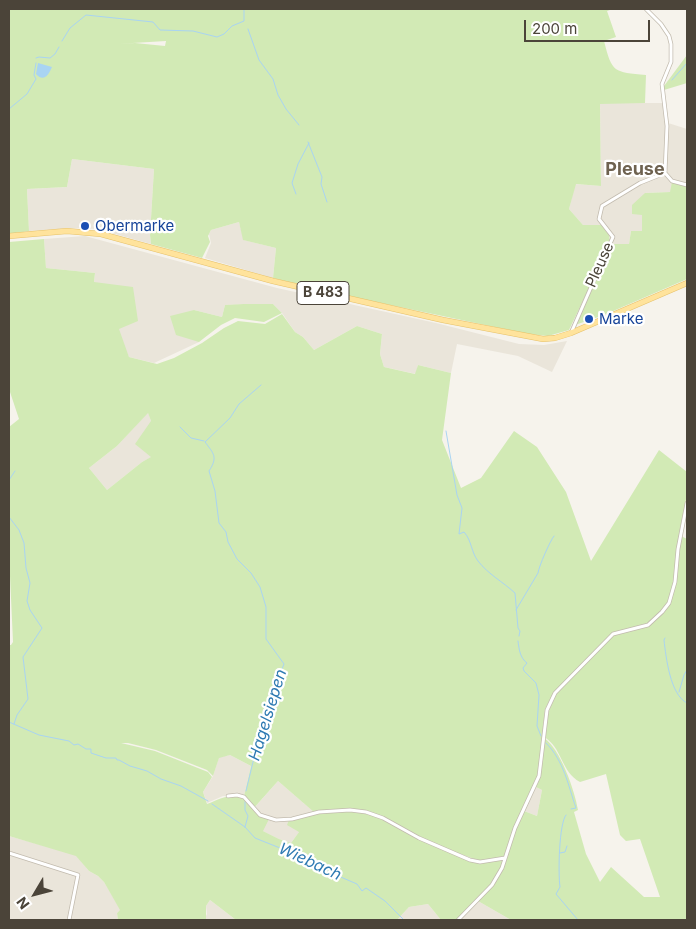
<!DOCTYPE html>
<style>
body{margin:0}
#map{position:relative;width:696px;height:929px;overflow:hidden;background:#f6f3ec;font-family:Inter,sans-serif}
canvas{display:block}
.frame{position:absolute;inset:0;border:10px solid #4b4439;pointer-events:none}
.north{position:absolute;left:10px;top:869px;width:50px;height:50px;-webkit-text-stroke:4px #fff;paint-order:stroke;rotate:233deg;font-size:14px;font-weight:700;line-height:20px;text-align:center;color:#4b4439}
.north::after{content:'';display:block;margin:auto;width:18px;height:22px;background:#4b4439;clip-path:polygon(50% 0,100% 100%,50% 72%,0 100%)}
.scale{position:absolute;left:524px;top:20px;width:126px;height:22px;box-sizing:border-box;border:2px solid #4b4439;border-top:0;padding-left:6px;font-size:15px;line-height:18px;white-space:nowrap;color:#4b4439;-webkit-text-stroke:4px #fff;paint-order:stroke}
</style>
<div id="map">
<canvas width="696" height="929"></canvas>
<div class="frame"></div>
<div class="north">N</div>
<div class="scale">200 m</div>
</div>
<script>
const context = document.querySelector('canvas').getContext('2d');
context.lineJoin = 'round';
function fillPath(path, color) { context.fillStyle = color; context.fill(path, 'evenodd'); }
function strokePath(path, color, width, dash) { context.strokeStyle = color; context.lineWidth = width; context.lineCap = dash ? 'butt' : 'round'; context.setLineDash(dash || []); context.stroke(path); }
function drawText(font, color, halo, rows, align = 'center') {
  context.font = font + ' Inter,sans-serif'; context.lineWidth = 4.5; context.setLineDash([]); context.textBaseline = 'middle'; context.strokeStyle = halo; context.fillStyle = color; for (const [text, x, y, turn = 0] of rows) {
    context.save(); context.translate(x, y); context.rotate((+turn || 0) * Math.PI / 180); context.textAlign = isNaN(turn) ? turn : align; if (halo) context.strokeText(text, 0, 0); context.fillText(text, 0, 0); context.restore();
  }
}
const residential = new Path2D(`
 M600 103H663L665 122 687 129V184H681L670 192 645 193 642 231H631L629 244H610L609 234 602 225H583L569 209 575 184 601 186Z
 M72 159 154 169 150 235 151 244 97 229 73 228 29 231 27 189 67 187Z
 M239 222 244 240 276 248 273 278 205 258 211 243 209 234 211 230Z
 M85 236 277 288 436 323 519 344 544 345 567 341 552 372 518 356 457 344 451 373 418 365 416 374 384 367 380 354 382 334 357 326 314 350 303 337 295 332 282 313 273 304 225 305 222 317 194 310 199 342 154 363 129 357 94 282 95 273 46 268 44 239Z
 M148 412 151 421 152 457 142 462 107 490 89 468 117 446Z
 M230 755 251 766 244 796H223L207 803 203 792 213 776 219 757Z
 M278 781 314 812 291 843 279 839 263 831V816L254 808Z
 M536 787 542 790 537 816 524 811Z
 M9 836 76 855 89 871 98 876 104 882 121 910 117 913 118 920H9Z
 M210 900 236 920H204L207 914 206 906Z
 M478 901 511 920H459Z
 M428 904 441 920H397L409 907Z`);
const green = new Path2D(`
 M9 9H613L607 11 616 37 604 41C612 73 614 72 646 75L645 103 600 104 601 186 576 184 569 209 583 225H601L609 234 610 244 569 330 548 336 528 334 319 290 273 278 276 248 243 240 239 222 211 230 208 236 210 242 202 258 151 244 150 235 154 169 72 159 67 187 27 189 29 231 9 234ZM166 41 165 46 135 43 116 44Z
 M687 55V83L664 90V86Z
 M672 182 687 186V279L604 315 575 325 611 244H629L631 231H642V215L632 214V205L645 193 670 192Z
 M44 239 46 268 95 273 94 282 133 287 138 321 119 329 129 357 157 364 174 358 202 343 224 328 238 321 265 324 282 314 295 332 303 337 314 350 357 326 382 334 380 354 384 367 415 374 418 365 451 373 442 440 461 488 481 478 514 431 537 447 566 492 591 561 659 450 687 472V494L679 535 687 539V920H511L478 901 497 879 516 828 524 811 537 816 542 790 536 787 540 776 544 738C560 748 575 791 578 810L574 812 586 854 600 882 611 867 644 897H660L640 839 626 841 620 835 606 774 580 782C561 772 562 747 544 737L547 717 555 694 614 635 644 627 649 625 655 618C640 631 625 626 611 635L554 693 545 709 539 775 515 827 505 858 480 861 424 841 479 863 504 859 497 878 492 885 457 920H441L428 904 409 907 397 920H236L210 900 206 906V920H118L117 913 120 910 104 882 98 876 89 871 76 856 9 836V645H11L13 642 9 554V427L19 419 9 389V242ZM148 413 151 421 135 444 151 457 142 462 107 490 89 468 117 446ZM121 743H128L156 750 207 770 213 776 219 758 230 755 251 766 244 796 245 798C231 792 220 799 207 804L203 792 212 777 208 772 155 751ZM278 781 315 813 289 820 287 825 299 832 291 843 279 839 263 831 269 819 260 815 253 809Z
 M244 304H273L282 313 264 322 235 318 221 325 199 342 176 335 170 316 194 310 222 317 225 305Z`);
const water = new Path2D(`
 M38 63 52 67C49 74 44 83 36 74Z`);
const stream = new Path2D(`
 M248 29 259 60 273 79 278 95 286 109 299 125
 M62 41 70 28 86 15 153 22 160 30 193 31 217 37 224 34 232 26 244 21V9
 M36 58 39 57 50 58 55 54 59 47
 M672 80 687 63
 M9 109 27 94 36 79 34 75 36 63
 M308 142 322 177 321 184 327 202
 M296 194 292 183 298 164 309 143
 M180 427 191 438 204 441
 M446 431 457 495 462 508 459 534 464 532C472 541 471 552 478 561 488 574 503 582 515 593L518 628 520 631 519 636
 M9 480 15 471
 M9 517 19 530 24 543 26 568 30 583 27 601 30 610 42 628 23 657 28 699 17 715 14 724
 M516 610 538 573C539 566 550 541 554 536
 M665 638 664 640C666 657 670 695 687 703
 M518 641C519 649 520 658 527 663L523 668 524 671 536 683 539 695 537 726 541 736
 M679 692 684 675 687 670
 M9 722 39 735 69 741 74 745 78 744 86 749H91V753L106 758H116L117 760H119L130 766 147 771 161 779 181 786 208 801
 M546 743C564 761 568 785 576 808L571 809
 M246 791 260 733 270 698 284 664 266 639V607L260 587 251 573 237 559 228 542 226 532 219 523 215 491 209 471C218 457 214 454 205 442L230 418 239 404 261 385
 M212 804 245 827 255 838 315 862 329 872 357 884 362 891 366 888 385 901 404 920
 M566 815C559 823 558 873 560 887L556 894 578 920
 M245 827 248 816 245 810V802
 M560 853 565 852 567 846`);
const minor = new Path2D(`
 M646 9 661 24 669 36 671 44V62L662 84 667 126 665 173
 M571 333 613 237 599 219 602 206 640 183 665 173 672 181 687 185
 M228 796 237 795 244 797 260 815 276 820 292 819 319 812 350 810 366 812 383 818 419 838 470 860 480 862 505 858
 M9 853 78 875 69 920
 M458 920 492 885 502 868 515 828 539 776 547 710 555 693 613 634 648 625 662 612 669 603 675 582 678 549 687 503`);
const primary = new Path2D(`
 M9 236 67 231 101 234 273 281 443 320 543 339 555 338 571 333 687 283`);
const markers = [
 [85,226,5,"#1a4fb4"],
 [589,319,5,"#1a4fb4"]
];
const shields = [
 [323,293,52]
];
const shieldNames = [
 ["B 483",323,293]
];
const transitNames = [
 ["Obermarke",95,226],
 ["Marke",599,319]
];
const streetNames = [
 ["Pleuse",600,265,-66]
];
const waterNames = [
 ["Hagelsiepen",268,715,-73],
 ["Wiebach",310,862,25]
];
const quarterNames = [
 ["Pleuse",635,170]
];
fillPath(residential, '#eae5da');
fillPath(green, '#d2eab5');
fillPath(water, '#a9d4f2');
strokePath(stream, '#a9d4f2', 1);
strokePath(minor, '#c2bbae', 4.5);
strokePath(primary, '#e6c16a', 6);
strokePath(minor, '#fff', 3);
strokePath(primary, '#ffe39c', 5);
for (const [x, y, r, color] of markers) { const dot = new Path2D(); dot.arc(x, y, r, 0, 2 * Math.PI); context.fillStyle = color; context.fill(dot); strokePath(dot, '#fff', 2); }
for (const [x, y, w] of shields) { const box = new Path2D(); box.roundRect(x - w / 2, y - 11.5, w, 23, 4); context.fillStyle = '#fff'; context.fill(box); strokePath(box, '#4b4439', 1); }
drawText('bold 14px', '#4b4439', null, shieldNames);
drawText('15px', '#164399', '#fff', transitNames, 'left');
drawText('15px', '#4b4439', '#fff', streetNames);
drawText('italic 16px', '#2e7ab2', '#fff', waterNames);
drawText('bold 18px', '#6e6250', '#fff', quarterNames);
</script>
